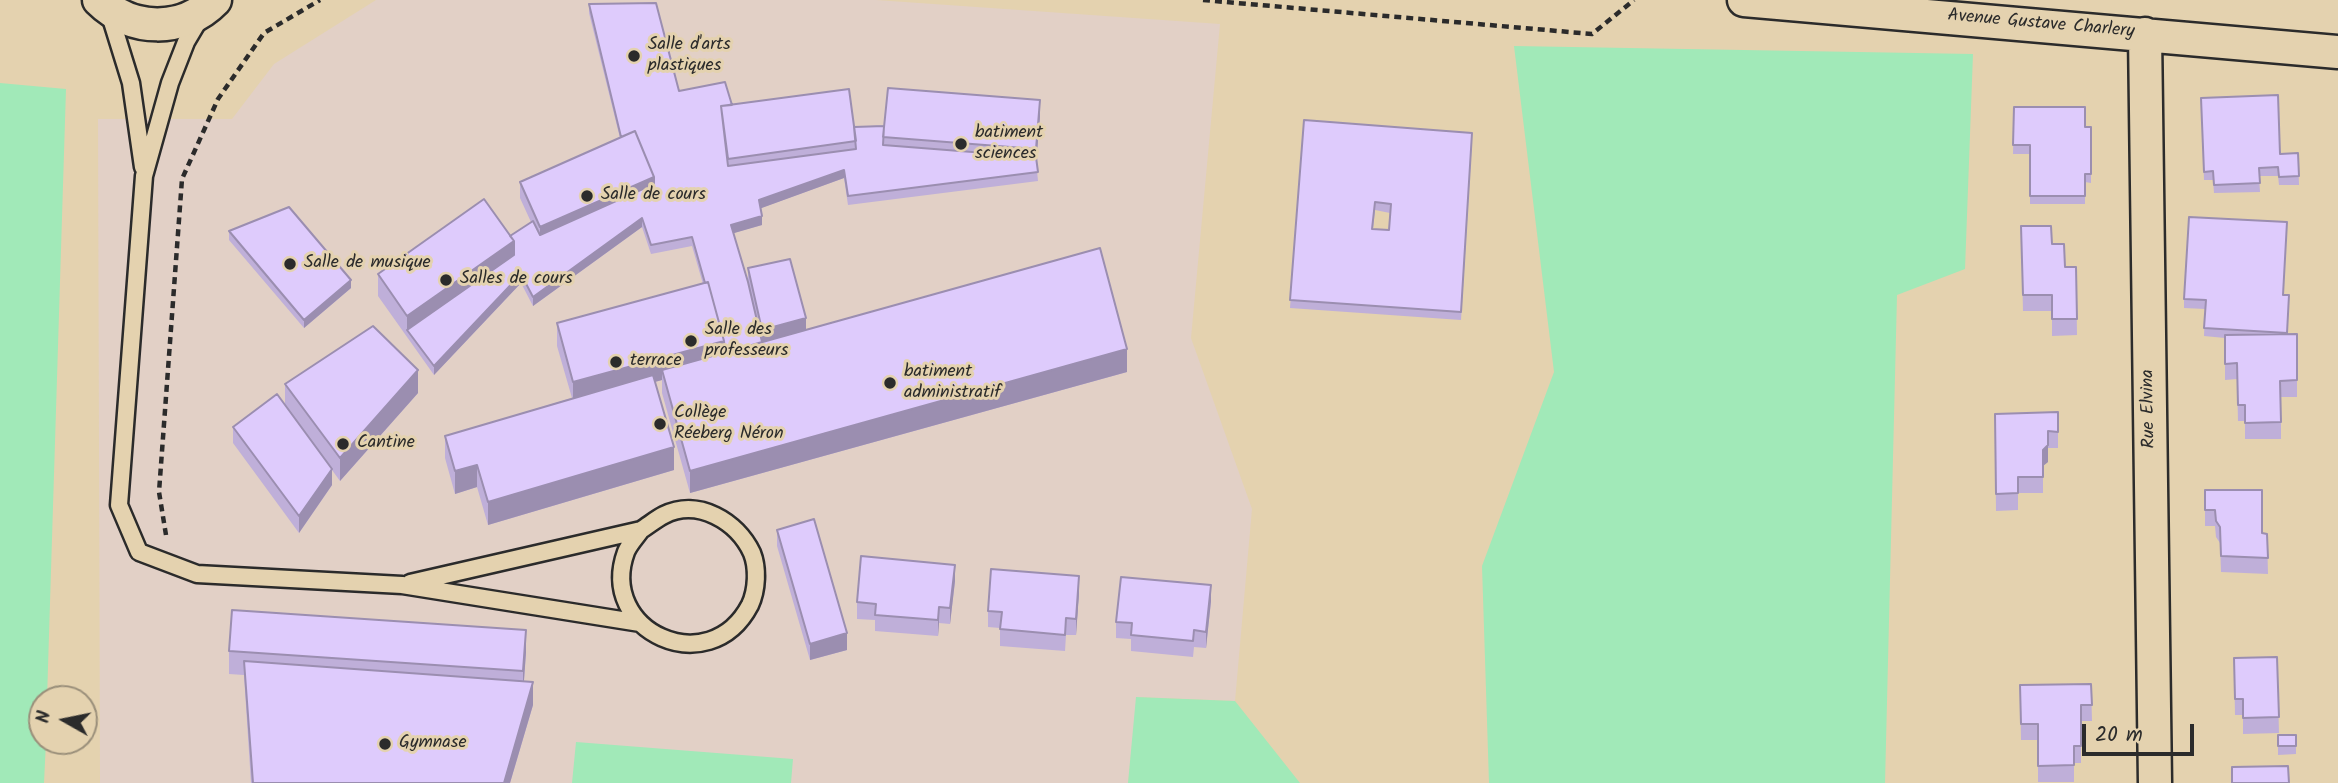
<!DOCTYPE html>
<meta charset="utf-8">
<style>
body{margin:0}
#map{position:relative;width:2338px;height:783px;overflow:hidden;background:#e4d2af;font-family:Kalam,sans-serif}
canvas{display:block}
.north{position:absolute;left:28px;top:685px;width:70px;height:70px;box-sizing:border-box;background:#e4d2af;border:2px solid #9a8f7a;border-radius:50%;rotate:279deg;font-size:19px;font-weight:700;line-height:28px;text-align:center;color:#2b2b2b}
.north::after{content:'';display:block;margin:auto;width:24px;height:32px;background:#2b2b2b;clip-path:polygon(50% 0,100% 100%,50% 72%,0 100%)}
.scale{position:absolute;left:2082px;top:724px;width:112px;height:32px;box-sizing:border-box;border:4px solid #2b2b2b;border-top:0;padding-left:9px;font-size:21px;line-height:24px;white-space:nowrap;color:#2b2b2b;-webkit-text-stroke:5px #e4d2af;paint-order:stroke}
</style>
<div id="map">
<canvas width="2338" height="783"></canvas>
<div class="north">N</div>
<div class="scale">20 m</div>
</div>
<script>
const context = document.querySelector('canvas').getContext('2d');
context.lineJoin = 'round';
function fillPath(path, color) { context.fillStyle = color; context.fill(path, 'evenodd'); }
function strokePath(path, color, width, dash) { context.strokeStyle = color; context.lineWidth = width; context.lineCap = dash ? 'butt' : 'round'; context.setLineDash(dash || []); context.stroke(path); }
function drawText(font, color, halo, rows, align = 'center') {
  context.font = font + ' Kalam,sans-serif'; context.lineWidth = 6; context.setLineDash([]); context.textBaseline = 'middle'; context.strokeStyle = halo; context.fillStyle = color; for (const [text, x, y, turn = 0] of rows) {
    context.save(); context.translate(x, y); context.rotate((+turn || 0) * Math.PI / 180); context.textAlign = isNaN(turn) ? turn : align; if (halo) context.strokeText(text, 0, 0); context.fillText(text, 0, 0); context.restore();
  }
}
const built = new Path2D(`
 M376 0H876L1220 24 1191 338 1252 509 1235 701 1137 697 1128 783H100L98 119H232L274 64Z`);
const green = new Path2D(`
 M1514 46 1973 54 1965 269 1897 295 1885 783H1489L1482 566 1554 372Z
 M0 83 66 89 47 699H42V741H46L44 783H0Z
 M1136 697 1235 701 1300 783H1128Z
 M576 742 793 759 791 783H572Z`);
const path = new Path2D(`
 M1203 0 1592 34 1634 0
 M166 535 159 492 182 179 218 99 264 33 320 0`);
const service = new Path2D(`
 M109 12 131 83 143 167
 M202 15 186 42 170 83 144 176 119 505 139 552 197 574 402 585 640 623
 M410 583 641 530C649 525 656 519 664 515 698 498 737 521 752 553 758 568 757 590 750 605 709 683 597 631 626 552 629 544 637 536 641 530`);
const minor = new Path2D(`
 M99 0C131 32 183 33 215 0
 M1744 0 2338 52
 M2145 34 2155 783`);
const wall = new Path2D(`
 M589 4 679 91 732 105 854 127 1040 116 1036 160 1038 181 848 205 844 178 761 208 762 225 733 233 748 282V268L806 330 1127 372 690 493 662 393V380L655 382 674 470 488 525 477 487 455 494 445 458V436L572 398 557 346V323L703 284 692 246 651 254 642 227 533 306 521 283 434 375 378 296V274L510 236 531 222 520 198V182L620 138 589 13Z
 M2201 98 2280 154 2298 153 2299 185H2279L2278 176H2259L2260 192 2214 193 2213 180H2204Z
 M2014 107 2085 127H2091V183L2085 182V204H2030V154H2013Z
 M1304 120 1472 141 1461 320 1290 308ZM1375 210 1390 213 1389 230 1373 229Z
 M2021 226 2052 244 2065 267H2076L2077 335 2052 336V311H2023Z
 M229 231 351 288 304 328 229 240Z
 M2283 295 2287 334H2297V397H2281V439H2245V421H2238L2237 379 2225 380V338L2204 336 2205 309 2184 308V299Z
 M285 384 418 393 340 481 332 470V485L299 533 233 443V427L285 406Z
 M2058 412V448H2048V462L2043 466V493H2018V510L1996 511 1995 414Z
 M2205 490 2262 533 2267 534 2268 574 2221 572 2220 543 2216 537 2215 526H2205Z
 M777 530 847 650 810 660 777 546Z
 M955 581 950 624 939 623 938 636 875 631V620L857 619V602Z
 M1079 593 1076 635H1066L1065 651 1000 646V628L988 627V611Z
 M1211 601 1206 648 1194 647 1193 657 1131 651V639L1116 638V622Z
 M229 651 526 652 524 682 533 705 510 783H251L244 675 229 674Z
 M2277 657 2279 733 2243 734V715H2235L2234 658Z
 M2091 684 2092 721H2081V763H2074V782H2038V740H2021L2020 685Z
 M2278 735H2296V754L2278 755Z`);
const shadedWall = new Path2D(`
 M1040 100V116L1036 165V149Z
 M844 170V178L759 209V200Z
 M654 177V193L540 243V227Z
 M762 216V225L731 234V225Z
 M642 218V227L533 306V297Z
 M514 241V264L407 330V316Z
 M521 274V283L434 375V366Z
 M351 280V288L304 328V320Z
 M806 318V341L762 353V330Z
 M724 341V364L662 370V380L573 404V382Z
 M1127 349V372L690 493V471Z
 M418 370V393L340 481V458Z
 M2048 445V462L2043 466V450Z
 M674 447V470L488 525V502Z
 M477 465V487L455 494V471Z
 M332 469V485L299 533V516Z
 M955 565V581L950 624V608Z
 M1079 576V593L1076 635V619Z
 M1211 585V601L1206 648V632Z
 M939 607V623L938 636V620Z
 M526 630V652L523 693V671Z
 M847 633V650L810 660V644Z
 M533 682V705L510 783H504Z`);
const building = new Path2D(`
 M656 3 679 91 725 82 732 105 721 106 728 166 856 149 854 127 884 126 883 145 1036 157 1038 172 848 196 844 170 759 200 762 216 731 225 748 282 762 342 725 353 724 341 708 282 705 283 692 237 651 245 642 218 533 297 521 274 434 366 407 330 514 255V241L510 236 533 221 540 235 654 184V177L635 131 621 137 589 4Z
 M888 88 1040 100 1036 149 883 137Z
 M849 89 856 141 728 159 721 106Z
 M2278 95 2280 154 2298 153 2299 176 2279 177 2278 167 2259 168 2260 183 2214 185 2213 171 2204 172 2201 98Z
 M2014 107H2085V127H2091V174H2085V196H2030V145H2013Z
 M1304 120 1472 133 1461 312 1290 300ZM1375 202 1391 204 1389 230 1372 229Z
 M635 131 654 177 540 227 520 182Z
 M484 199 514 241 407 316 378 274Z
 M289 207 351 280 304 320 229 231Z
 M2189 217 2287 222 2283 295H2289L2287 333 2204 328 2206 300 2184 299Z
 M2021 226H2051L2052 244H2064L2065 267H2076L2077 319H2052V295H2023Z
 M1100 248 1127 349 690 471 662 370Z
 M790 259 806 318 762 330 748 268Z
 M708 282 724 341 573 382 557 323Z
 M373 326 418 370 340 458 285 384Z
 M2297 334V380L2280 381 2281 422 2245 423V405H2238L2237 363 2225 364V335Z
 M653 375 674 447 488 502 477 465 455 471 445 436Z
 M277 394 332 469 299 516 233 427Z
 M2058 412V432L2048 431V445L2043 450V477H2018V493L1996 494 1995 414Z
 M2205 490H2262V533L2267 534 2268 558 2221 556 2220 527 2216 521 2215 510H2205Z
 M814 519 847 633 810 644 777 530Z
 M861 556 955 565 950 608 939 607 938 620 875 615 876 604 857 602Z
 M991 569 1079 576 1076 619 1066 618 1065 635 1000 629 1002 612 988 611Z
 M1121 577 1211 585 1206 632 1194 630 1193 641 1131 635 1132 623 1116 622Z
 M232 610 526 630 523 671 229 651Z
 M2277 657 2279 717 2243 718V699H2235L2234 658Z
 M244 661 533 682 504 783H253Z
 M2091 684 2092 705H2081V746H2074V765L2038 766V724H2021L2020 685Z
 M2278 735H2296V746H2278Z
 M2288 766 2289 783H2232V767Z`);
const markers = [
 [634,56,7,"#2b2b2b"],
 [961,144,7,"#2b2b2b"],
 [587,196,7,"#2b2b2b"],
 [290,264,7,"#2b2b2b"],
 [446,280,7,"#2b2b2b"],
 [691,341,7,"#2b2b2b"],
 [616,362,7,"#2b2b2b"],
 [890,383,7,"#2b2b2b"],
 [660,424,7,"#2b2b2b"],
 [343,444,7,"#2b2b2b"],
 [385,744,7,"#2b2b2b"]
];
const streetNames = [
 ["Avenue Gustave Charlery",2041,25,5],
 ["Rue Elvina",2150,409,-91]
];
const poiNames = [
 ["Salle d'arts",648,46],
 ["plastiques",648,67],
 ["batiment",975,134],
 ["sciences",975,155],
 ["Salle de cours",601,196],
 ["Salle de musique",304,264],
 ["Salles de cours",460,280],
 ["Salle des",705,331],
 ["professeurs",705,352],
 ["terrace",630,362],
 ["batiment",904,373],
 ["administratif",904,394],
 ["Collège",674,414],
 ["Réeberg Néron",674,435],
 ["Cantine",357,444],
 ["Gymnase",399,744]
];
fillPath(built, '#e2d0c6');
fillPath(green, '#a1e9b8');
strokePath(service, '#2b2b2b', 21);
strokePath(minor, '#2b2b2b', 37);
strokePath(path, '#2b2b2b', 4.5, [7, 5]);
strokePath(service, '#e4d2af', 16);
strokePath(minor, '#e4d2af', 32);
fillPath(wall, '#bfafd9');
fillPath(shadedWall, '#9b8eb0');
fillPath(building, '#decbfc');
strokePath(building, '#9b8eb0', 2);
for (const [x, y, r, color] of markers) { const dot = new Path2D(); dot.arc(x, y, r, 0, 2 * Math.PI); context.fillStyle = color; context.fill(dot); strokePath(dot, '#e4d2af', 2.5); }
drawText('18px', '#2b2b2b', '#e4d2af', streetNames);
drawText('18px', '#2b2b2b', '#e4d2af', poiNames, 'left');
</script>
